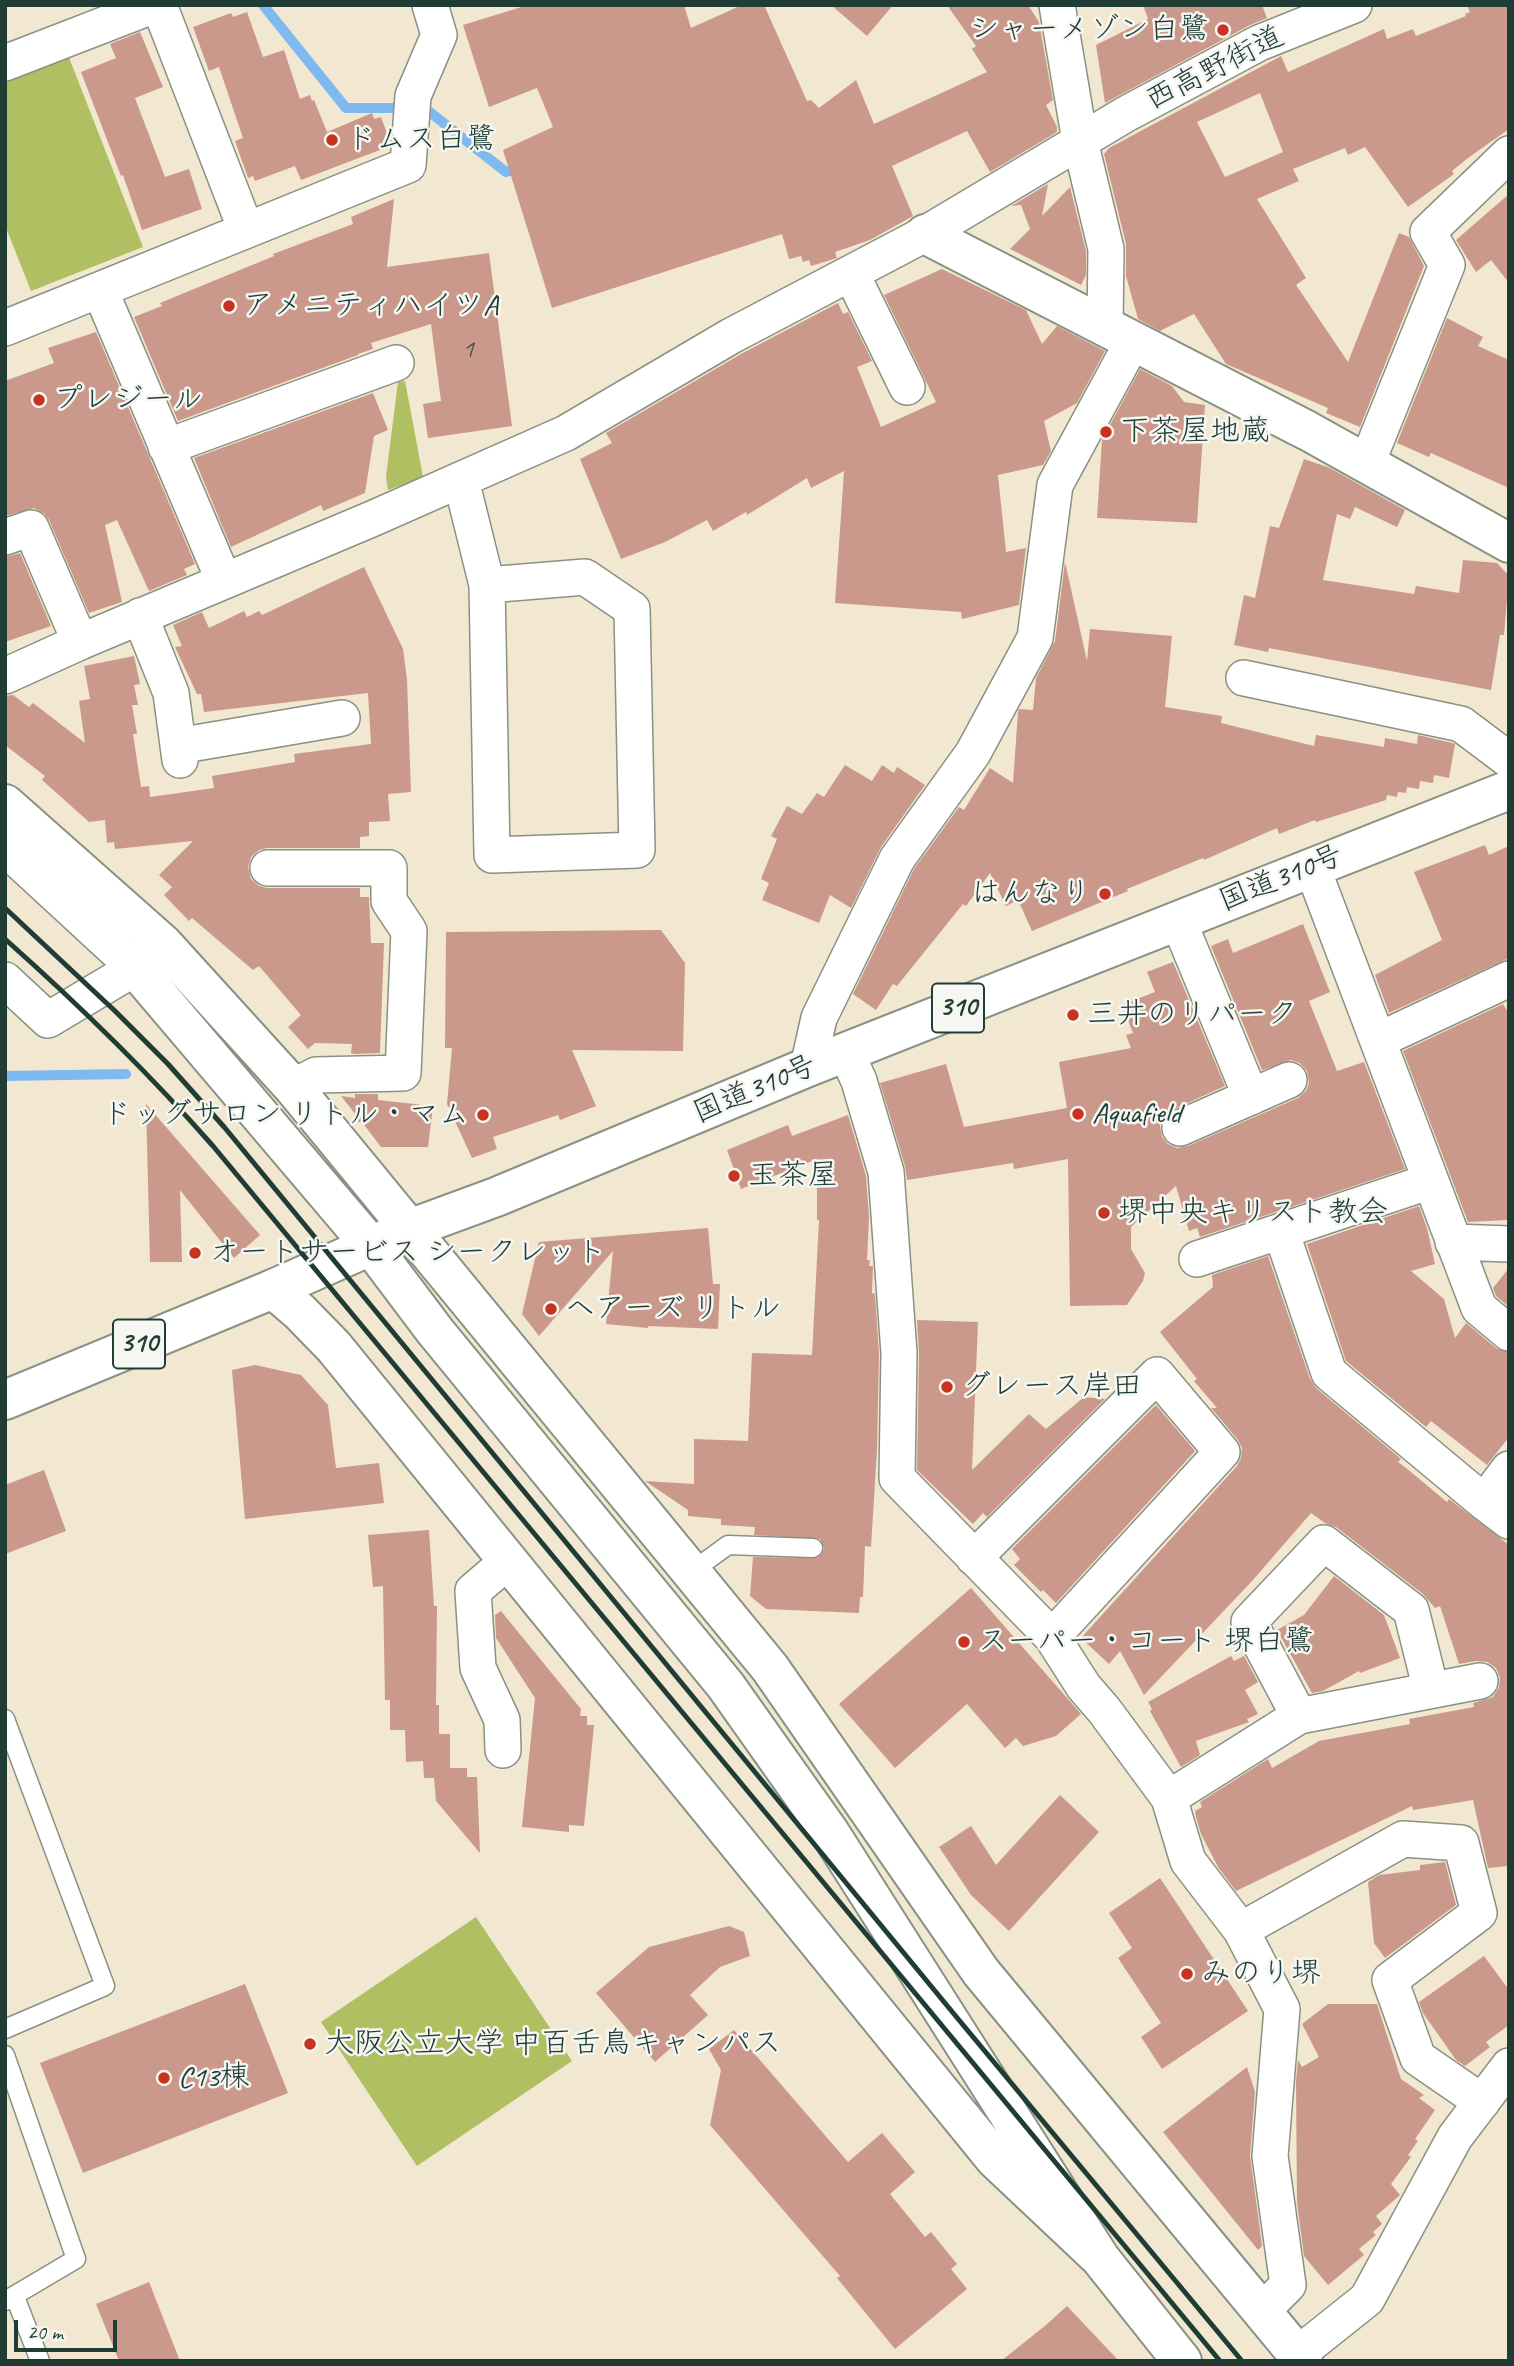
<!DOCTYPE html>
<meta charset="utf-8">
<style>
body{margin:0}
#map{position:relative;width:1514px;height:2366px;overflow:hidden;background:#f2e7d1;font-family:Caveat,sans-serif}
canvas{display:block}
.frame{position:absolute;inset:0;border:7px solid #1f3d34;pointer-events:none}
.scale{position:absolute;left:14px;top:2320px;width:103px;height:32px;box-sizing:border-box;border:4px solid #1f3d34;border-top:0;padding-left:9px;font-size:21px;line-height:24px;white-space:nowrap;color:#1f3d34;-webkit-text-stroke:5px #f6f6f2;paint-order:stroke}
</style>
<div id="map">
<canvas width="1514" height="2366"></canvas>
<div class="frame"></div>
<div class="scale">20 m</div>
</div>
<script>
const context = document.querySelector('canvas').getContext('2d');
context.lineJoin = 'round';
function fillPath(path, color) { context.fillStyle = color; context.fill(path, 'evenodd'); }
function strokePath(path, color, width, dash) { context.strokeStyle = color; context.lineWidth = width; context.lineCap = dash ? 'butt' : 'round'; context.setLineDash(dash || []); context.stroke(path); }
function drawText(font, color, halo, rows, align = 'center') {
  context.font = font + ' Caveat,"Klee One",sans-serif'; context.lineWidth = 5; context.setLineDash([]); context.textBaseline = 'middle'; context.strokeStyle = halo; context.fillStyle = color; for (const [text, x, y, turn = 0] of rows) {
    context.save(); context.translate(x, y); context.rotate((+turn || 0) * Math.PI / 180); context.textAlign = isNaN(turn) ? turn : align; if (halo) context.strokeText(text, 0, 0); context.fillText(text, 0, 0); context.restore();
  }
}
const green = new Path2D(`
 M68 55 143 247 31 291 5 225V79Z
 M405 381 423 477 388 490 386 477 398 382Z
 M476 1917 572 2061 417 2166 321 2022Z`);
const stream = new Path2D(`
 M263 5 346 108H396
 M427 110 506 172 521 168
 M5 1076 126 1074`);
const building = new Path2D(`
 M528 5H684L691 28 742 5H764L807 101 811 100 819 108 856 80 874 124 987 72 972 49 976 46 947 5H1028L1039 22 1053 100 1046 105 1057 127V132L990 172 967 131 892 166 913 216 870 240 835 252 837 258 834 259 811 266 809 260 803 262 801 256 789 259 782 234 552 308 503 150 553 127 537 88 489 107 463 25Z
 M831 5H893L867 36Z
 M1143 5H1262L1267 18 1250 25 1105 103 1096 45 1148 19Z
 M1467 5H1509V129L1468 158 1452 171 1454 174 1408 207 1365 147 1348 155 1345 148 1293 169 1299 181 1257 199 1306 278 1296 285 1348 362 1399 233 1409 237 1424 266 1360 427 1326 413 1328 408 1226 364 1194 314 1160 331 1138 319 1126 276V244L1104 154 1109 148 1281 56 1288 72 1384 29 1387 39 1413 29 1416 36 1466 16 1465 14 1470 12ZM1260 93 1283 152 1225 177 1197 122Z
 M247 12 263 57 284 50 300 99 310 95 312 101 314 100 327 132 372 113 374 119 381 117 388 136 380 150 301 180 295 166 255 181 253 176 248 178 235 141 243 138 219 67 209 71 193 27 231 13 233 17Z
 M140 32 163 87 135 98 165 177 189 169 202 209 142 230 123 175 121 176 81 72 116 58 110 44Z
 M1048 184 1042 216 1070 187 1086 251V275L1081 285 1010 249 1030 229 1021 205 1011 206Z
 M1509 194V283L1491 260 1476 272 1456 240Z
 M394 199 387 267 489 253 512 426 428 438 423 404 441 401 431 324 371 343 373 349 358 354V355L178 421 134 317 162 306 160 303 274 256 273 254 353 224 351 217Z
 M942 269 1026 310 1042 344 1057 326 1105 351 1077 403 1044 421 1051 451 1043 465 998 475 1006 552 1026 548 1019 605 962 619 961 612 835 603 844 471 811 488 807 478 747 515 746 512 713 531 707 520 665 542 621 559 580 459 612 443 606 433 741 354 838 303 843 314 848 312 872 361 857 367 881 427 936 402 884 295Z
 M1447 318 1483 337 1478 346 1509 360V488L1431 453 1429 457 1397 443Z
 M96 332 195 564 184 569 187 575 149 591 117 520 105 525 122 602 89 613 49 520 44 513 34 508 5 516V381L54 363 48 348Z
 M1140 369 1172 386 1184 402 1205 405 1197 523 1097 518 1102 440Z
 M373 393 388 430 374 436 365 493 323 511 321 505 231 547 194 458Z
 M1304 459 1330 468 1405 510 1397 527 1355 507 1350 519 1337 514 1323 580 1414 594 1416 586 1459 593 1463 560 1497 563 1509 576 1504 635H1500L1491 690 1269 648 1268 652 1234 645 1244 595 1255 598 1270 526 1279 528Z
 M20 553 51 626 5 642V557Z
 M1065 562 1087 661 1090 629 1172 636 1165 707 1222 716 1221 723 1314 746 1316 735 1384 747 1385 738 1417 744 1418 735 1452 743 1455 744 1449 778 1434 775 1433 783 1420 781 1419 789 1407 787 1406 793 1398 792 1397 797 1387 795 1386 800 1316 822 1315 820 1279 834 1277 828 1204 860 1203 858 1127 889 1128 891 1032 931 1018 900 1006 906 990 873 966 906 963 904 897 986 893 984 876 1010 853 994 914 869 959 807 964 810 990 768 1013 783 1018 712 1019 709 1033 710 1036 678 1055 641Z
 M364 567 403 649 407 680 411 792 388 794 390 821 369 822V836L360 837V848H267L259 850 251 857 248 867 251 879 259 886 267 888H360V897H369L371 943H384L380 1053 354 1054 351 1053 352 1044 315 1043 308 1049 288 1027 301 1015 259 966 253 970 192 918 189 921 164 895 172 887 159 875 193 841 115 849 114 842 107 843 105 820 89 822 42 780 45 776 5 745V696L13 695 29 707 33 703 85 743 79 701 90 699 84 666 134 656 140 684 134 685 138 705H132L137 734H133L141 787 149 786 150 797 214 788 212 776 295 762 294 754 371 744 368 693 204 712 201 694H197L175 647 182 646 173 625 202 612 209 628 244 611 247 617 259 611 262 615Z
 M845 765 872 781 882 765 894 773 897 767 925 785 881 847 851 908 830 895 819 923 762 900 769 883 761 879 777 839 771 836 787 806 802 814 817 793 824 797Z
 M1485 845 1489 855 1509 846V958L1389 1013 1375 975 1442 940 1414 872Z
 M1303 924 1330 992 1309 1001 1337 1071 1364 1062 1405 1169 1200 1237 1197 1228 1189 1231 1176 1186 1131 1227V1249L1145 1273 1143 1281 1127 1305 1070 1306 1068 1159 1014 1169 1013 1163 907 1180 905 1166 880 1083 946 1064 964 1127 1067 1108 1059 1062 1131 1048 1126 1035 1133 1033 1122 1005 1155 992 1147 972 1173 962 1225 1086 1172 1110 1164 1116 1160 1126 1162 1137 1168 1144 1177 1148 1188 1146 1298 1098 1306 1091 1309 1083 1307 1071 1300 1063 1291 1060 1262 1070 1211 946 1228 939 1233 953Z
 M661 930 685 963 683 1051 572 1050 596 1106 560 1120 558 1115 493 1137 497 1149 472 1158 447 1104 452 1048H445L446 932Z
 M1503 1004 1509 1014V1220L1468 1222 1403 1051Z
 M355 1094H378V1100L433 1106 428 1147H381L362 1122H356V1115L341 1096 355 1098Z
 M146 1104 260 1235 234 1258 180 1190 182 1262H150Z
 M848 1115 866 1176 869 1217 867 1260H870L869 1266H873L872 1293 875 1294 879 1354 877 1450 871 1547 865 1546 863 1597H860L859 1613 766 1609 750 1596 753 1557 818 1558 824 1549 820 1539 754 1535 755 1527 721 1525V1519L688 1516V1510L645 1481 694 1484V1439L748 1441 752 1353 812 1355 819 1220H817V1159L741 1189 727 1150 788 1125 792 1136Z
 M1419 1206 1427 1228 1435 1264 1411 1271 1444 1299 1455 1338 1466 1323 1496 1348 1509 1353V1437L1487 1465 1431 1421 1426 1427 1346 1361 1307 1244Z
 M708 1228 713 1284H720L718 1329 648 1326V1328L606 1324 613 1251 539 1336 522 1314 539 1242Z
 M1268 1256 1310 1379 1316 1388 1401 1459 1398 1462 1406 1468 1447 1502 1449 1499 1509 1545V1866L1488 1868 1473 1800 1413 1810 1412 1806 1236 1891 1218 1867 1201 1834 1196 1817 1195 1811 1202 1807 1200 1802 1268 1759 1272 1768 1319 1741 1410 1724 1409 1719 1474 1707 1473 1703 1493 1697 1499 1687 1500 1678 1496 1668 1487 1662 1476 1661 1459 1664 1440 1606 1435 1608 1423 1594 1336 1527 1325 1523 1311 1513 1253 1580 1144 1695 1120 1651 1109 1664 1081 1638 1237 1466 1241 1458 1242 1448 1238 1440 1211 1408H1217L1194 1381 1197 1379 1160 1332 1213 1287 1212 1275Z
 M1509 1268V1307L1496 1296 1493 1288Z
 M917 1320 978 1322 972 1470 1029 1414 1046 1429 1084 1397 1105 1399 987 1517 983 1513 973 1524 917 1470 919 1353Z
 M255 1365 301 1375 328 1405 336 1468 379 1463 384 1503 245 1519 232 1370Z
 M1156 1405 1195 1451 1056 1603 1043 1590 1041 1592 1014 1565 1020 1559 1012 1549Z
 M44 1470 66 1531 5 1554V1485Z
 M429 1530 434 1606H437L436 1705H439V1734H450V1768H467V1777H477L480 1853 436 1801 434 1778H424L423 1761 406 1762 405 1730H390V1700H385L383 1586 373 1587 368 1535Z
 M1334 1576 1384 1615 1400 1658 1360 1673 1359 1671 1323 1691 1312 1693 1277 1630 1304 1615Z
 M971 1588 1081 1714 1056 1736 1023 1746 1016 1738 1005 1748 967 1704 895 1768 839 1704Z
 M501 1611 581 1709 580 1716H587V1725H594L584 1826 569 1825V1832L522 1827 535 1698 496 1638 495 1615Z
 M1231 1656 1234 1661 1244 1656 1258 1682 1245 1690 1258 1714 1247 1719 1249 1722 1196 1741 1200 1755 1181 1767 1150 1711 1152 1709 1148 1702Z
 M1060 1795 1099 1832 1009 1931 971 1895 939 1847 971 1826 996 1865Z
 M1445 1862 1456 1905 1385 1958 1374 1943 1368 1882 1379 1875 1420 1870V1865Z
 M1160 1878 1248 2011 1162 2069 1141 2037 1161 2023 1118 1958 1132 1948 1109 1913Z
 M729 1926 744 1932 750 1956 720 1967 690 1995 708 2015 655 2062 596 1993 649 1947Z
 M1484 1956 1509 1990V2025L1486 2042 1490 2047 1465 2066 1456 2060 1423 2013 1419 2002Z
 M245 1984 288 2093 83 2173 40 2063Z
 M1328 2004H1377L1401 2079 1424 2095 1419 2098 1435 2110 1415 2139 1418 2141 1408 2155 1411 2157 1391 2184 1400 2195 1376 2216 1382 2224 1373 2232 1376 2235 1359 2249 1364 2255 1328 2285 1304 2256 1297 2202 1296 2081 1298 2060 1302 2067 1319 2057 1302 2024Z
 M734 2030 848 2162 882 2133 915 2172 890 2194 925 2237 931 2232 957 2264 951 2269 967 2289 895 2349 837 2278 840 2276 710 2125 721 2070 709 2049Z
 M1247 2067 1255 2092 1250 2155 1262 2246 1258 2250 1163 2132Z
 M149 2282 180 2361H119L96 2304Z
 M1067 2306 1119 2361H1001L1046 2325Z`);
const lane = new Path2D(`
 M691 1572 728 1545 813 1548
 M5 1719 105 1986 5 2029
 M5 2055 76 2259 5 2301
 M15 2297 40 2361`);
const street = new Path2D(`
 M159 5 246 230
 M1057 5 1080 141 1106 249 1105 326
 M5 63 155 5
 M851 273 907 387
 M100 290 224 581
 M5 328 408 165 413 96 439 35 430 5
 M166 447 396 363
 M1367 463 1447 265 1428 232 1509 154
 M461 480 487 585 492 855 637 850 632 609 585 577 487 585
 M5 537 31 528 80 642
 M140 616 171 693 180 760
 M5 676 80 642 374 518 566 433 731 336 925 234 1126 114 1259 43 1354 5
 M1244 678 1461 724 1509 760
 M178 746 342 718
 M5 848 135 968
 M1312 867 1479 1308 1509 1333
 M268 868H389V901L409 931 403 1073 316 1075 293 1087
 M1178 920 1251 1097
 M5 980 48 1020 135 968 158 949
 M1379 1040 1509 979
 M846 1052 859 1081 886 1172 899 1353 897 1478 1052 1637 1084 1687 1104 1710 1169 1798 1188 1861 1241 1930 1282 2009 1270 2156 1288 2285 1262 2311
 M808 1067 819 1018 897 859 973 753 1035 638 1055 485 1133 341
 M1180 1128 1289 1080
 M1281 1231 1329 1373 1484 1502 1509 1469
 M1453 1242 1509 1244
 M1197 1259 1431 1181
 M1484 1502 1509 1521
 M974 1558 1157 1375 1222 1452 1052 1637
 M1299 1716 1249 1622 1324 1543 1411 1610 1431 1690
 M503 1750 502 1720 478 1668 473 1591 508 1561
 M1169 1798 1299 1716 1480 1681
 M1241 1930 1403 1839 1461 1843 1479 1913 1390 1980 1418 2058 1482 2102
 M1298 2354 1367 2299 1455 2137 1509 2066`);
const secondary = new Path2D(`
 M925 234 1308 431 1509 543
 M5 804 163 944 293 1087 770 1668 981 1972 1303 2361
 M135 968 371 1246 435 1331 726 1686 830 1833 1100 2258
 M273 1289 300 1312 334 1347 995 2159 1100 2258 1182 2361`);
const highway = new Path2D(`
 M5 1400 273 1289 409 1229 496 1197 808 1067 1509 790`);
const rail = new Path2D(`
 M5 908 115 1011 168 1064 225 1128 954 2014 1242 2361
 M5 939C78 1004 148 1072 213 1146L1220 2361`);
const markers = [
 [1223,30,7,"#c8321e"],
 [332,140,7,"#c8321e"],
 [229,306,7,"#c8321e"],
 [39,400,7,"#c8321e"],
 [1106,432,7,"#c8321e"],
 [1105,894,7,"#c8321e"],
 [1073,1015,7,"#c8321e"],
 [1078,1114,7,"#c8321e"],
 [483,1115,7,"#c8321e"],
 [734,1176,7,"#c8321e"],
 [1104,1213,7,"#c8321e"],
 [195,1253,7,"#c8321e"],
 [551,1309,7,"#c8321e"],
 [947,1387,7,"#c8321e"],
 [964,1642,7,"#c8321e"],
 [1187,1974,7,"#c8321e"],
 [310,2044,7,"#c8321e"],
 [164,2078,7,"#c8321e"]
];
const numberNames = [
 ["1",468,350]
];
const shields = [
 [958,1008,52],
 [139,1344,52]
];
const shieldNames = [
 ["310",958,1008],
 ["310",139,1344]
];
const poiNames = [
 ["シャーメゾン白鷺",1209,30,"right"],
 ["ドムス白鷺",346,140],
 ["アメニティハイツA",243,306],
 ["プレジール",53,400],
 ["下茶屋地蔵",1120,432],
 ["はんなり",1091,894,"right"],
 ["三井のリパーク",1087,1015],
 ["Aquafield",1092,1114],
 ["ドッグサロン リトル・マム",469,1115,"right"],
 ["玉茶屋",748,1176],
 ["堺中央キリスト教会",1118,1213],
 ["オートサービス シークレット",209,1253],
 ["ヘアーズ リトル",565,1309],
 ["グレース岸田",961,1387],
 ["スーパー・コート 堺白鷺",978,1642],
 ["みのり堺",1201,1974],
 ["大阪公立大学 中百舌鳥キャンパス",324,2044],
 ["C13棟",178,2078]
];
const streetNames = [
 ["西高野街道",1215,69,-27],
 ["国道310号",1281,879,-22],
 ["国道310号",755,1090,-23]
];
fillPath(green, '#afbf62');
strokePath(stream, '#7eb9f0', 10);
fillPath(building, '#cb988c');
strokePath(lane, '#889282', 21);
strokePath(street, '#889282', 38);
strokePath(secondary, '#889282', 42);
strokePath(highway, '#889282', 42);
strokePath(lane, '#fff', 18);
strokePath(street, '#fff', 35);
strokePath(secondary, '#fff', 38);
strokePath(highway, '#fff', 38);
strokePath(rail, '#1f3d34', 5);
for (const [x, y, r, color] of markers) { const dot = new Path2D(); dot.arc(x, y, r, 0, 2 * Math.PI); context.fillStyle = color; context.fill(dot); strokePath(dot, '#f6f6f2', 2.5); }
drawText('26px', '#4a544a', null, numberNames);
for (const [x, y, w] of shields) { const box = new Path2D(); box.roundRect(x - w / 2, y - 24.5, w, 49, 5); context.fillStyle = '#f6f6f2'; context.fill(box); strokePath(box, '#1f3d34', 2); }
drawText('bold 28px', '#1f3d34', null, shieldNames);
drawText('30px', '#1f3d34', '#f6f6f2', poiNames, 'left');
drawText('30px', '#1f3d34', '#f6f6f2', streetNames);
</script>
